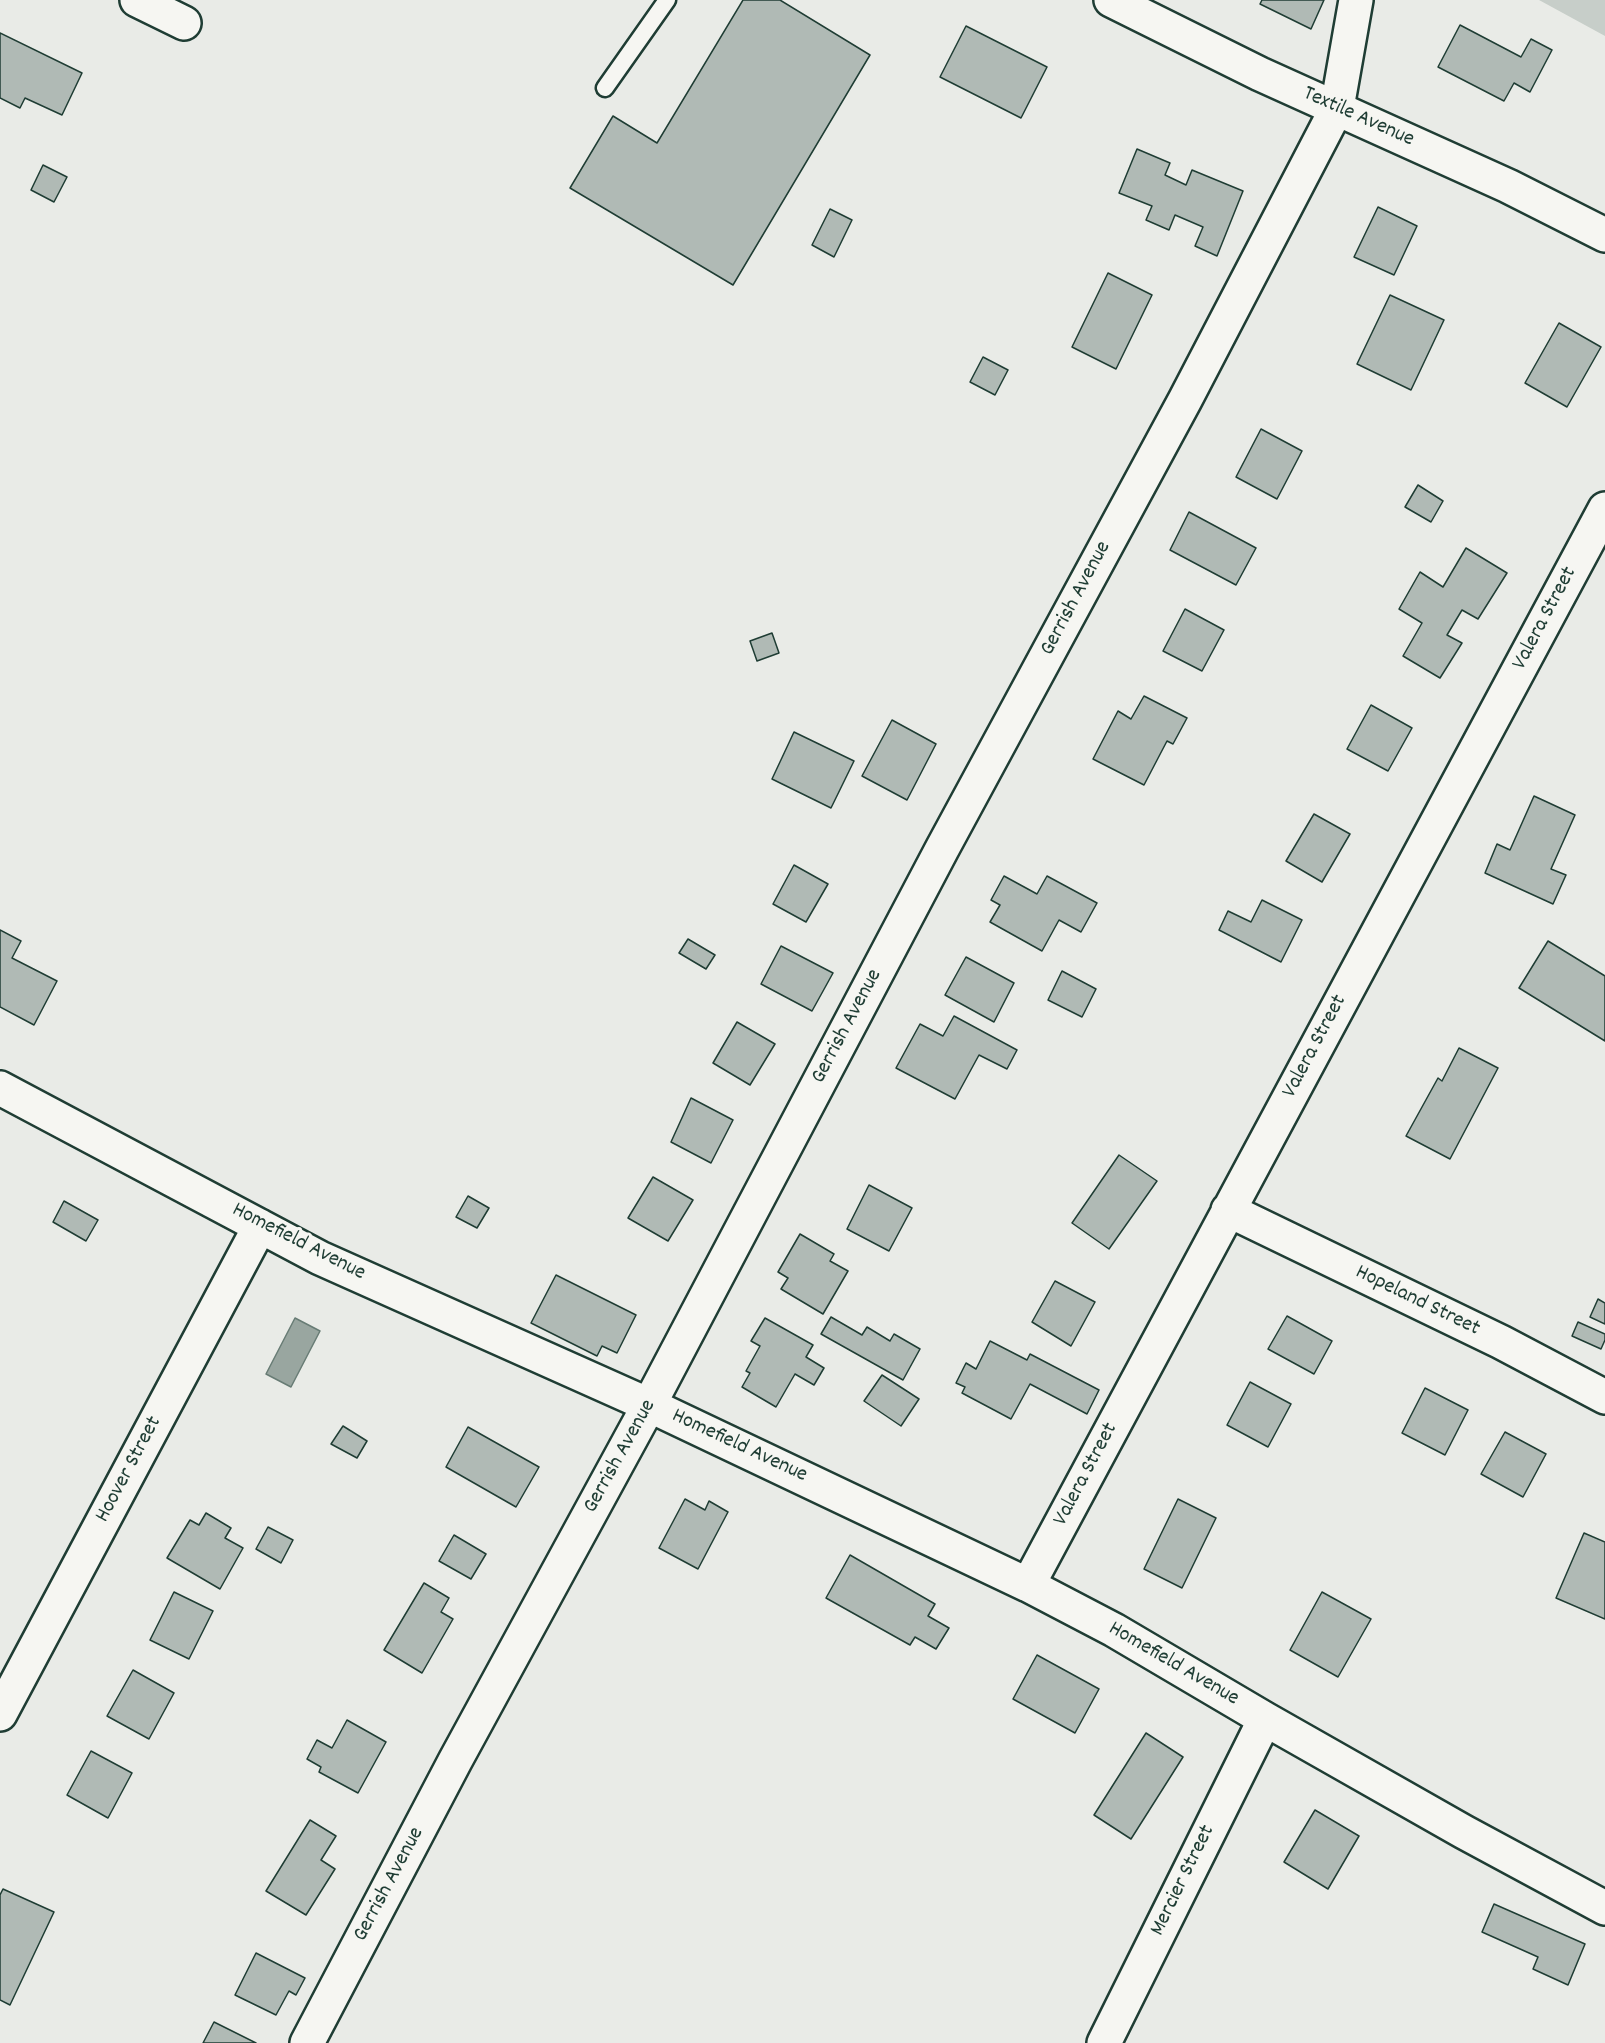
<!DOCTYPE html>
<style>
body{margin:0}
canvas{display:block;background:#e9ebe7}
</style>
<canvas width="1605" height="2043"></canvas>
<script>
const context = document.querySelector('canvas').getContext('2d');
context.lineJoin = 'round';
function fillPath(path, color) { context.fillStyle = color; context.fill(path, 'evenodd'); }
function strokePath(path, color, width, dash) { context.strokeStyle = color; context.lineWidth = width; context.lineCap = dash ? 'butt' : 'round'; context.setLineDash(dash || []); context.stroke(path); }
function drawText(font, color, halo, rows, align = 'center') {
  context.font = font + ' Dekko,sans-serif'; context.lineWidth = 6; context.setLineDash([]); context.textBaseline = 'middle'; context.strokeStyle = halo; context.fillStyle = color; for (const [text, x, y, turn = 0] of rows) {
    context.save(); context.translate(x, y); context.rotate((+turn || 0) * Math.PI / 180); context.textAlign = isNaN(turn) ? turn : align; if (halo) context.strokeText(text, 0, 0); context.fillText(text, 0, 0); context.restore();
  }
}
const green = new Path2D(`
 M1539 0H1605V36Z`);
const water = new Path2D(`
 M295 1318 320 1331 291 1387 266 1374Z`);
const building = new Path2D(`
 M743 0H780L870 55 733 285 570 188 613 116 657 143Z
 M1262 0H1324L1311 29 1260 4Z
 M1460 25 1521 57 1531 39 1552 50 1530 92 1514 83 1504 101 1438 67Z
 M966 26 1047 67 1021 118 940 77Z
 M0 33 82 73 62 115 25 98 20 108 0 98Z
 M1137 149 1170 163 1165 175 1186 185 1192 170 1243 191 1217 256 1195 246 1203 227 1175 215 1169 230 1146 220 1152 206 1119 193Z
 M43 165 67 177 54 202 31 190Z
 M1378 207 1417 226 1394 275 1354 257Z
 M830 209 852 220 834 257 812 245Z
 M1108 273 1152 295 1116 369 1072 347Z
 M1390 295 1444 320 1411 390 1357 364Z
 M1559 323 1601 347 1567 407 1525 383Z
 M983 357 1008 370 995 395 970 382Z
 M1261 429 1302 451 1277 499 1236 477Z
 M1418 485 1443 501 1431 522 1405 507Z
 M1189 512 1256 548 1236 585 1170 550Z
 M1466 548 1507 573 1478 619 1462 610 1447 635 1462 643 1440 678 1403 656 1422 623 1399 609 1420 572 1443 587Z
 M1185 609 1224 630 1202 671 1163 651Z
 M772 633 779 653 757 661 750 641Z
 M1144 696 1187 718 1173 744 1167 741 1144 785 1093 759 1118 711 1131 719Z
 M1371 705 1412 728 1388 771 1347 749Z
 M892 720 936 744 907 800 862 776Z
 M794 732 854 761 831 808 772 779Z
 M1534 796 1575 815 1551 869 1566 875 1553 904 1485 873 1497 844 1510 850Z
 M1314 814 1350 834 1322 882 1286 861Z
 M794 865 828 884 806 922 773 904Z
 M1004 876 1037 894 1047 876 1097 903 1081 932 1059 920 1042 951 990 922 1000 905 991 900Z
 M1262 900 1302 920 1281 962 1219 930 1228 911 1251 922Z
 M0 930 21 941 12 958 57 981 34 1025 0 1007Z
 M688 939 715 955 706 969 679 953Z
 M1548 941 1605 976V1041L1519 988Z
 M781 946 833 973 812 1011 761 984Z
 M966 957 1014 983 994 1022 945 995Z
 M1062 971 1096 989 1082 1017 1048 1000Z
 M954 1016 1017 1050 1007 1069 979 1055 955 1099 896 1068 920 1024 943 1036Z
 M737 1022 775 1044 750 1085 713 1063Z
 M1459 1048 1498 1068 1450 1159 1406 1136 1438 1078 1442 1081Z
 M691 1098 733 1120 711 1163 671 1142Z
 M1119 1155 1157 1181 1109 1249 1072 1223Z
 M653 1177 693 1200 668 1241 628 1218Z
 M869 1185 912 1208 889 1251 847 1229Z
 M468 1196 489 1208 477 1228 456 1217Z
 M64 1201 98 1220 86 1241 53 1222Z
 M800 1234 834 1254 830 1261 848 1271 823 1314 781 1289 788 1278 778 1272Z
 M556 1275 636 1315 617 1353 602 1346 597 1356 531 1323Z
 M1055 1281 1095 1302 1071 1346 1032 1322Z
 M1598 1299 1605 1303V1324L1590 1317Z
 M1287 1316 1332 1341 1314 1374 1268 1349Z
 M831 1317 862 1335 867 1327 890 1341 894 1334 920 1349 903 1380 821 1334Z
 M765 1318 813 1345 806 1357 824 1368 814 1385 795 1374 776 1407 742 1387 750 1373 746 1371 760 1346 751 1341Z
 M1578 1322 1605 1334V1340L1601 1349 1572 1336Z
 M990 1341 1027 1360 1030 1354 1099 1390 1087 1414 1030 1384 1011 1419 962 1393 965 1387 956 1383 966 1363 976 1369Z
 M882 1375 919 1399 901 1426 864 1401Z
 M1250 1382 1291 1404 1268 1447 1227 1425Z
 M1425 1388 1468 1410 1445 1455 1402 1433Z
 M343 1426 367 1441 357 1458 331 1444Z
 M468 1427 539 1467 516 1507 446 1467Z
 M1505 1432 1546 1454 1523 1497 1481 1474Z
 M685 1499 705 1510 709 1501 728 1512 698 1569 659 1548Z
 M1178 1499 1216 1518 1182 1588 1144 1569Z
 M206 1513 231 1528 225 1538 243 1548 220 1589 167 1558 190 1520 199 1525Z
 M268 1527 293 1540 281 1563 256 1549Z
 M1584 1533 1605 1542V1619L1556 1598Z
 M454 1535 486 1554 471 1579 439 1561Z
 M850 1555 935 1604 928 1616 949 1628 936 1649 915 1637 910 1645 826 1598Z
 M424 1583 449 1598 441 1612 453 1619 422 1673 384 1650Z
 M174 1592 213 1611 189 1659 150 1640Z
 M1322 1592 1371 1619 1338 1677 1290 1650Z
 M1037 1655 1099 1689 1075 1733 1013 1699Z
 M133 1670 174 1693 149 1739 107 1716Z
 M347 1720 386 1742 358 1793 319 1772 321 1767 307 1759 317 1740 332 1748Z
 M1146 1733 1183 1757 1131 1839 1094 1815Z
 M91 1751 132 1773 108 1818 67 1795Z
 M1315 1810 1359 1836 1328 1889 1284 1862Z
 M310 1820 336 1836 321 1860 335 1869 306 1915 266 1891Z
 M3 1889 54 1912 10 2005 0 2000V1895Z
 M1494 1904 1585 1944 1568 1985 1533 1969 1538 1957 1482 1932Z
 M256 1953 305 1978 296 1995 289 1991 276 2015 235 1995Z
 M214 2022 256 2043H203Z`);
const service = new Path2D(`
 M605 88 667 0`);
const minor = new Path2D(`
 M137 0 184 23
 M0 1088 320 1258 649 1405 1028 1585 1114 1630 1265 1719 1464 1832 1605 1908
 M1228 1210 1501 1342 1605 1397
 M1028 1585 1605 509
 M0 1714 260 1226
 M307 2043 455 1761 649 1405 942 849 1185 400 1337 108 1356 0
 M1104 2043 1265 1719`);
const secondary = new Path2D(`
 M1111 0 1260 74 1508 186 1605 235`);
const streetNames = [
 ["Textile Avenue",1358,118,24],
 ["Gerrish Avenue",1077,599,-62],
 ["Valera Street",1546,619,-62],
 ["Gerrish Avenue",848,1027,-62],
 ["Valera Street",1316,1047,-62],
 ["Homefield Avenue",298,1243,27],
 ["Hopeland Street",1417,1302,26],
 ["Homefield Avenue",739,1447,25],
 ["Gerrish Avenue",621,1457,-61],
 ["Hoover Street",130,1470,-62],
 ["Valera Street",1087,1475,-62],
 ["Homefield Avenue",1173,1665,30],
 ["Mercier Street",1184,1881,-64],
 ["Gerrish Avenue",390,1885,-62]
];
fillPath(green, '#c7cec9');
fillPath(water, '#99a6a0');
strokePath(water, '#687c75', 1.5);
fillPath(building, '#b0bab5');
strokePath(building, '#1f3d34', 1.5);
strokePath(service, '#1f3d34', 21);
strokePath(minor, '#1f3d34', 38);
strokePath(secondary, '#1f3d34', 38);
strokePath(service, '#f6f6f2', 16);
strokePath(minor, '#f6f6f2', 33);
strokePath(secondary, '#f6f6f2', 33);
drawText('22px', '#1f3d34', '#f6f6f2', streetNames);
</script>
